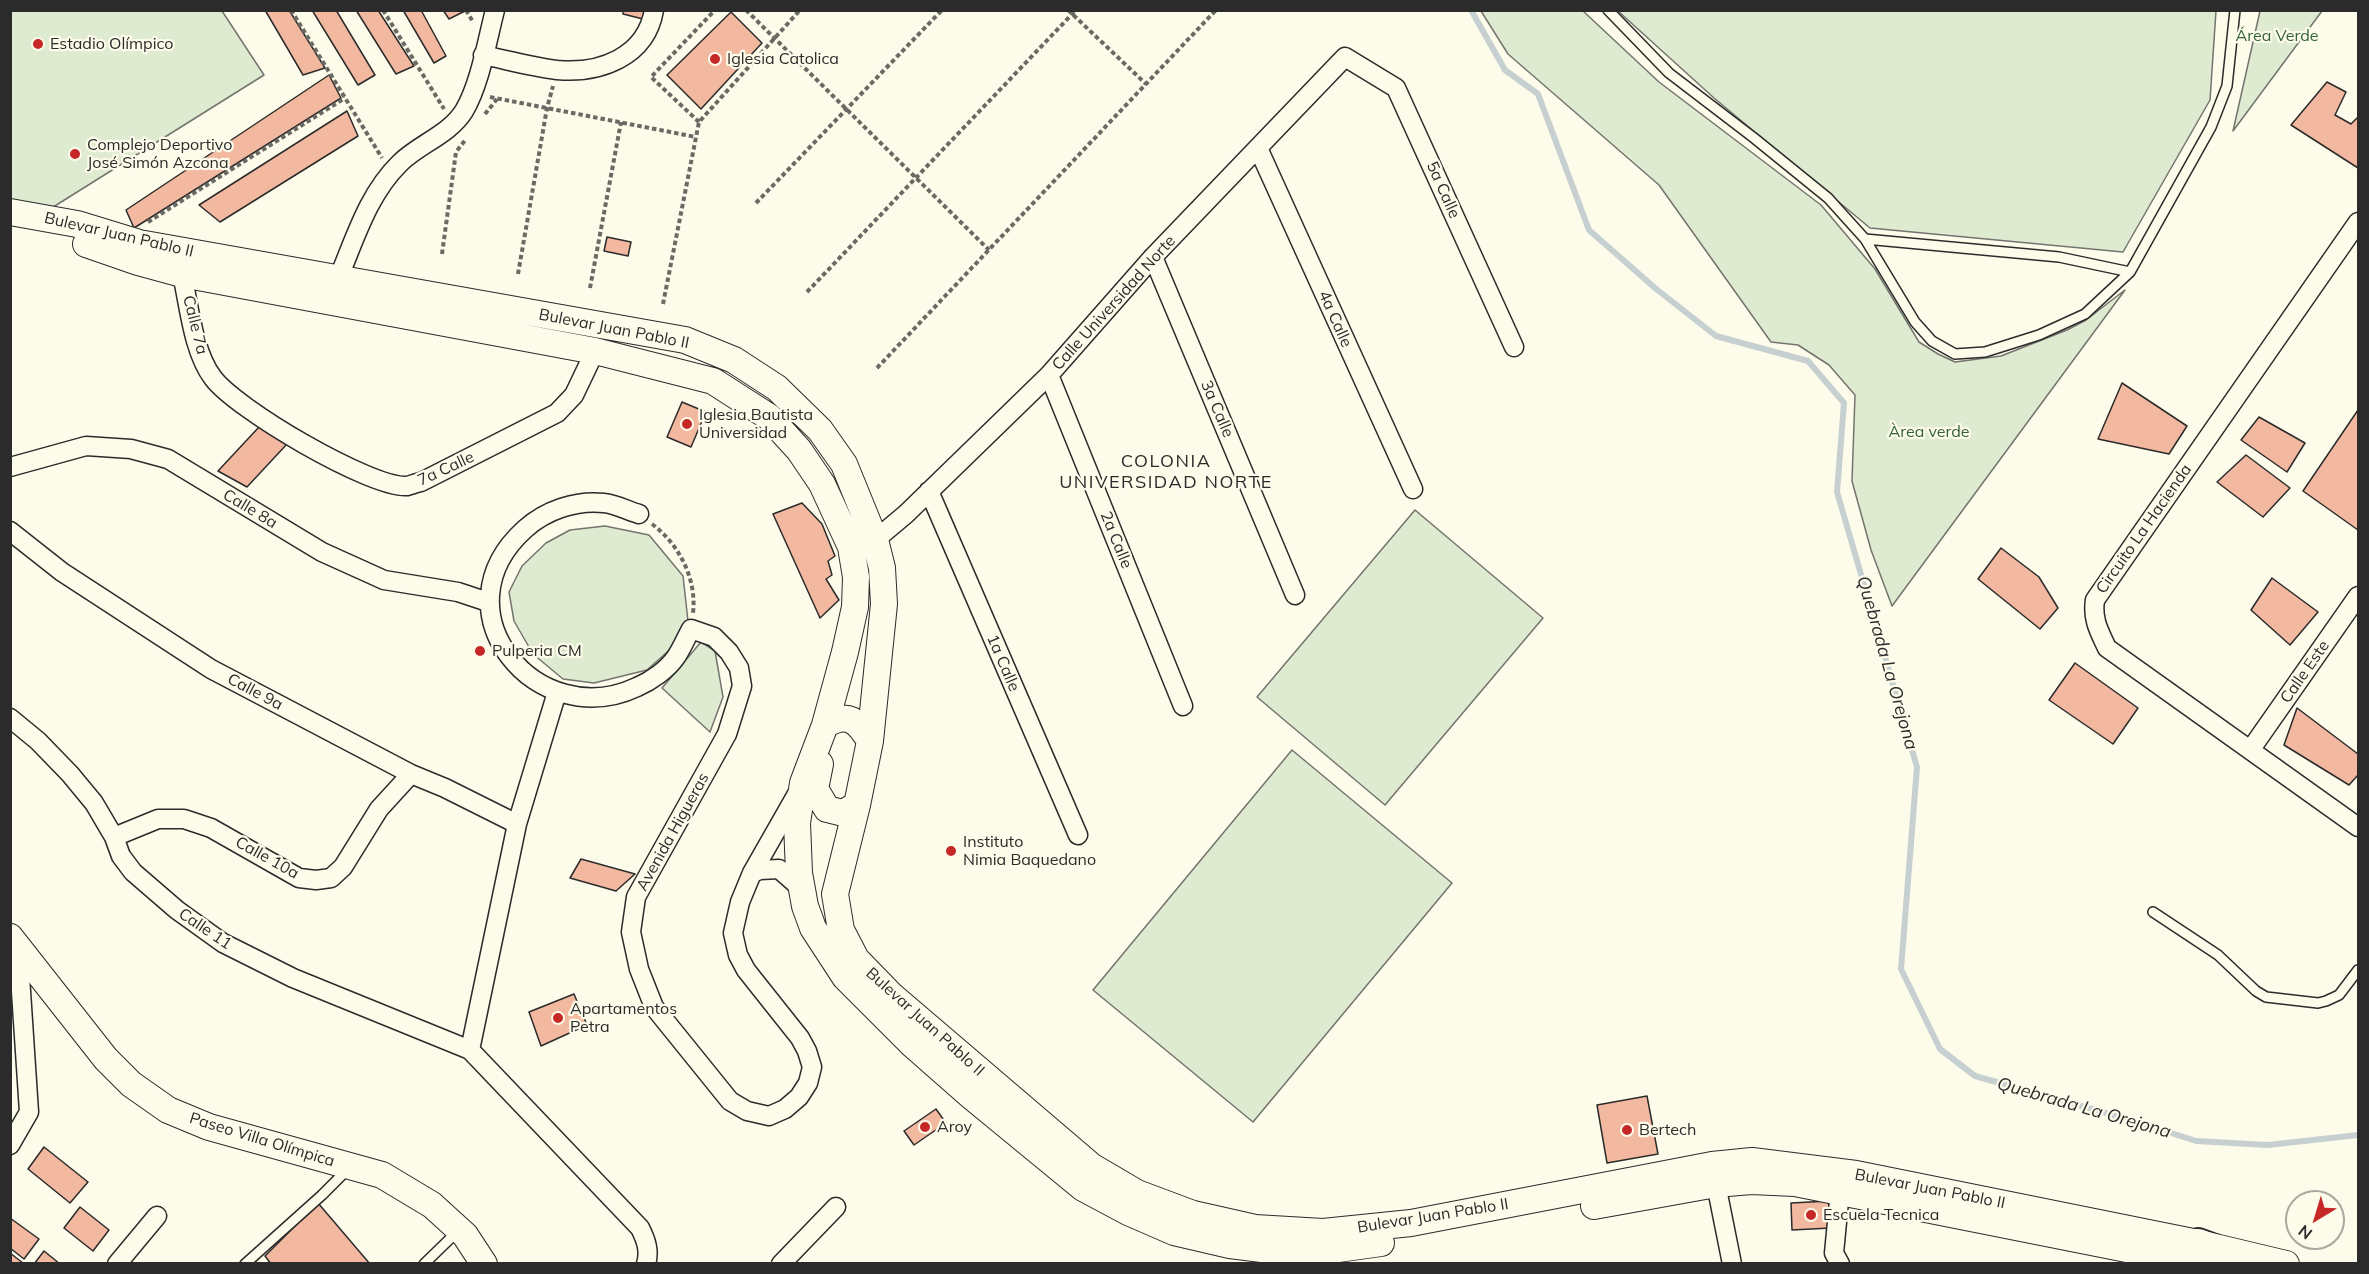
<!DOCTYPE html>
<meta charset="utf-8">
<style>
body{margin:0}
#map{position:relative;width:2369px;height:1274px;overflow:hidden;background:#fdfbea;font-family:Mulish,sans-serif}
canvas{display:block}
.frame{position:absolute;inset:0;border:12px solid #2b2b2b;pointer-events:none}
.north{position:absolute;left:2285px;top:1190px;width:60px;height:60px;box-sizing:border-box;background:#fdfbea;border:2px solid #a9a89e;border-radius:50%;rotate:218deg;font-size:16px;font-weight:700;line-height:24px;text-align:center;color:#2b2b2b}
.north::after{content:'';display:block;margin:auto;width:21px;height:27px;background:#c62828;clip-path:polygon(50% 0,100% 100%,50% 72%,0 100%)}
</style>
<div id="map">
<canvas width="2369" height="1274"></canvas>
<div class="frame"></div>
<div class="north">N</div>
</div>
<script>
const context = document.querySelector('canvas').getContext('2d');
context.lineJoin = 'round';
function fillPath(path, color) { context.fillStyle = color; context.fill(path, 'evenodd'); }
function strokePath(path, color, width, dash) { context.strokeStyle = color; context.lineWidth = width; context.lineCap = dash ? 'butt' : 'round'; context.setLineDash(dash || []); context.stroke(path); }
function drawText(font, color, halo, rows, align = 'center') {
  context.font = font + ' Mulish,sans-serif'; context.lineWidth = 4.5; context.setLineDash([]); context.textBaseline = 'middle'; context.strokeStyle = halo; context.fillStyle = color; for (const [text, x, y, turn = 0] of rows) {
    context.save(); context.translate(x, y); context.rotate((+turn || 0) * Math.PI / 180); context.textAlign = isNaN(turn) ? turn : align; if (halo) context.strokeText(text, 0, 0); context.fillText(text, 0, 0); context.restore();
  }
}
const green = new Path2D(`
 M10 11H222L264 75 50 209H11Z
 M1481 11H1583L1659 82 1821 205 1875 269 1919 342 1938 354 1955 362 2001 356 2067 330 2086 320 2125 290 1892 606 1871 550 1852 481 1855 395 1829 365 1798 345 1771 342 1659 185 1508 54Z
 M1618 11H2216L2210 100 2123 252 1870 228 1714 98Z
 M2260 11H2322L2233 131Z
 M1415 510 1543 618 1385 805 1257 697Z
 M605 526 649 535 683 576 688 621 675 645 647 670 594 683 563 679 533 654 514 621 509 592 522 566 546 543 570 530Z
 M701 642 715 651 723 697 710 732 662 688Z
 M1292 750 1452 883 1253 1122 1093 990Z`);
const stream = new Path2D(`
 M1471 10 1505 70 1538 94 1589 230 1655 288 1716 336 1808 361 1844 403 1837 492 1917 767 1901 969 1940 1049 1975 1076 2131 1120 2196 1141 2268 1145 2358 1135`);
const building = new Path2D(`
 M265 10H289L325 68 303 75Z
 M312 10H336L375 75 358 85Z
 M356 10H378L414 66 396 74Z
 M403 10H421L446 56 434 63Z
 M443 10H464L465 11 449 19Z
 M623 10H644L643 19 623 14Z
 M731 12 762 43 701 109 667 75Z
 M329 75 341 98 134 228 126 210Z
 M2327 82 2346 92 2335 115 2351 124 2358 117V168L2291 125Z
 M347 111 358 136 220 222 199 205Z
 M607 237 631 242 628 256 604 251Z
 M2122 383 2187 426 2169 454 2098 439Z
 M682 402 706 412 691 447 667 437Z
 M2358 410V530L2303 491Z
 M2259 417 2305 443 2287 472 2241 440Z
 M259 427 287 444 247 487 218 471Z
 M2246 455 2290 488 2263 517 2217 482Z
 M802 503 822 524 835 556 828 561 832 575 826 579 839 600 820 618 773 514Z
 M2001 548 2039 577 2058 608 2040 629 1978 579Z
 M2272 578 2318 612 2290 645 2251 610Z
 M2075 663 2138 708 2113 744 2049 700Z
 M2297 708 2358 754V775L2349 785 2284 745Z
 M581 859 635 874 616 891 570 878Z
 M574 994 587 1025 541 1046 529 1012Z
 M1647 1096 1658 1154 1607 1163 1597 1105Z
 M936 1109 946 1123 914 1145 904 1131Z
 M44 1147 88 1182 70 1203 28 1169Z
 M1829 1201 1831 1228 1792 1230 1791 1203Z
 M318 1203 370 1264H271L265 1256Z
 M80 1207 109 1230 93 1251 64 1228Z
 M10 1218 39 1239 24 1259 10 1248Z
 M44 1251 60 1264H34Z
 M10 1253 23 1263 22 1264H10Z`);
const path = new Path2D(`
 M291 10 382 158
 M383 10 444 109
 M466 10 473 22
 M746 10 989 250
 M1068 10 1146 84
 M490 97 696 137
 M485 114 497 99
 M699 122 651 77 715 10
 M756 203 942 10
 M148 222 345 98
 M442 254 456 152 466 139
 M518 274 547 108 553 86
 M590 288 621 122
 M807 292 1076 10
 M663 304 699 122 800 10
 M877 368 1216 10
 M652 524C679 544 697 579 693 613`);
const lane = new Path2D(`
 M1608 10 1669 73 1754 138 1828 198 1865 239 1915 322 1932 341 1955 354 1985 352 2039 335 2085 314 2130 272 2211 127 2227 86 2235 10
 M1865 239 2059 257 2130 272
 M2153 912 2218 955 2256 991 2266 997 2318 1003 2326 1001 2339 995 2358 970
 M245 1264 322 1195 349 1168
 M424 1264 459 1230`);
const street = new Path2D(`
 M483 55C507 60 532 67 557 70 600 74 646 57 654 10
 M1258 148 1413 489
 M2358 222 2095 600C2092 619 2099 631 2107 648L2358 827
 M1153 257 1295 595
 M182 274C189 305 193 352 213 378 236 409 370 488 407 486 411 485 416 483 421 482L557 413 574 395 595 351
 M338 279C355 239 368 194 400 163 419 144 449 135 464 111 480 84 487 41 495 10
 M1049 375 1183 706
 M10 467 86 446 131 449 168 459 322 552 384 580 458 592 488 602
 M929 491 1078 835
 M639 514C628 511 616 504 604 503 576 500 546 510 525 529 434 611 537 734 637 687 651 681 667 670 676 657 682 648 686 638 691 629L714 637 729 652 739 668 742 686 727 734 636 897 631 932 639 969 654 1007 730 1101 747 1111 769 1116 785 1109 799 1097 808 1083 812 1067 807 1051 800 1038 746 970 738 955 733 933 740 902 752 873 797 794
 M10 531 62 572 211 669 411 774 445 788 517 824
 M875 540 906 514 1049 375 1153 257 1345 57 1396 88 1514 347
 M10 718 38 741 70 774 94 803 114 837 121 856 133 872 177 910 223 943 293 978 470 1050 640 1228C646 1240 650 1251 646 1264
 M2251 749 2358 596
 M114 837 158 819H184L211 828 299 878 316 880 331 878 343 867 379 809 411 774
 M752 873 760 870 779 869 803 890
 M470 1050 517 824 557 692
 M10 1145 29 1112 18 946
 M1716 1184 1732 1264
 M117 1264 157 1216
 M781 1264 836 1207
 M1840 1264 1834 1253 1840 1191`);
const secondary = new Path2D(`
 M10 212 77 224 139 243 685 340 734 360 777 388 820 430 844 464 875 540 882 568 884 604 870 741 857 805 835 894 841 930 856 959 892 996 1091 1166 1137 1193 1193 1214 1255 1228 1323 1232 1411 1223 1712 1165 1752 1161 1856 1174 2198 1243 2286 1264
 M86 244 138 262 182 274 595 351 713 381 769 417 799 450 822 484 851 547 856 577 855 607 845 652 825 725 803 783 797 823 799 873 805 906 813 928 845 977 913 1045 971 1096 1083 1188 1128 1212 1174 1232 1230 1245 1302 1254 1381 1243
 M825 725C848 711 858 721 870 741
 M820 764 815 789 827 809 843 813 857 805
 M10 937 106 1059 131 1084 168 1110 209 1127 382 1175 432 1205 465 1235 484 1264
 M1594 1206 1716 1184 1751 1181 1795 1183 2202 1264`);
const primary = new Path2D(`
 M2198 1243 2255 1264`);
const markers = [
 [38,44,6,"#c62828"],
 [715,59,6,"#c62828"],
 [75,154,6,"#c62828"],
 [687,424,6,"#c62828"],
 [480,651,6,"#c62828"],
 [951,851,6,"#c62828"],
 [558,1018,6,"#c62828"],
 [925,1127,6,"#c62828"],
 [1627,1130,6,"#c62828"],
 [1811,1215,6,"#c62828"]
];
const parkNames = [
 ["Área Verde",2277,36],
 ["Àrea verde",1929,432]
];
const poiNames = [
 ["Estadio Olímpico",50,44],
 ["Iglesia Catolica",727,59],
 ["Complejo Deportivo",87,145],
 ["José Simón Azcona",87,163],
 ["Iglesia Bautista",699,415],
 ["Universidad",699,433],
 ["Pulperia CM",492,651],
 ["Instituto",963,842],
 ["Nimia Baquedano",963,860],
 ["Apartamentos",570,1009],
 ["Petra",570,1027],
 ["Aroy",937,1127],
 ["Bertech",1639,1130],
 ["Escuela Tecnica",1823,1215]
];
const streetNames = [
 ["5a Calle",1443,190,66],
 ["Bulevar Juan Pablo II",119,235,13],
 ["Calle Universidad Norte",1114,303,-48],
 ["4a Calle",1335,319,66],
 ["Calle 7a",195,325,76],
 ["Bulevar Juan Pablo II",614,329,11],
 ["3a Calle",1217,409,67],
 ["7a Calle",446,469,-25],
 ["Calle 8a",250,509,31],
 ["Circuito La Hacienda",2144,529,-55],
 ["2a Calle",1116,540,68],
 ["1a Calle",1003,663,67],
 ["Calle Este",2305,672,-55],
 ["Calle 9a",255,692,28],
 ["Avenida Higueras",673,832,-61],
 ["Calle 10a",267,858,29],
 ["Calle 11",205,929,34],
 ["Bulevar Juan Pablo II",925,1022,42],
 ["Paseo Villa Olímpica",262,1140,17],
 ["Bulevar Juan Pablo II",1930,1189,11],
 ["Bulevar Juan Pablo II",1433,1216,-9]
];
const neighbourhoodNames = [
 ["COLONIA",1166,462],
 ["UNIVERSIDAD NORTE",1166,483]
];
const waterNames = [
 ["Quebrada La Orejona",1887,663,74],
 ["Quebrada La Orejona",2084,1108,16]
];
fillPath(green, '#deebd1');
strokePath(green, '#74746e', 1.5);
strokePath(stream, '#c7d0d0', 6);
fillPath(building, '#f2b8a0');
strokePath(building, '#2b2b2b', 1.5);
strokePath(lane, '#2b2b2b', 12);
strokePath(street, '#2b2b2b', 21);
strokePath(secondary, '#2b2b2b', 28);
strokePath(primary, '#2b2b2b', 32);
strokePath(path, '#6a6964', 4, [4.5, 3]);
strokePath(lane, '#fdfbea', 9);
strokePath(street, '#fdfbea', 18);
strokePath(secondary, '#fdfbea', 26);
strokePath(primary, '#fdfbea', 28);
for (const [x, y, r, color] of markers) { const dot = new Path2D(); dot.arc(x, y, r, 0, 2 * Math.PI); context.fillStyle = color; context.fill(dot); strokePath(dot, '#fdfbea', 2); }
drawText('16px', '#34623c', '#fdfbea', parkNames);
drawText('16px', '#2b2b2b', '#fdfbea', poiNames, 'left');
drawText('16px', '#2b2b2b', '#fdfbea', streetNames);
context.letterSpacing = '1.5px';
drawText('18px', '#2b2b2b', '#fdfbea', neighbourhoodNames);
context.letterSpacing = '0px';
drawText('italic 18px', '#2b2b2b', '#fdfbea', waterNames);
</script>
